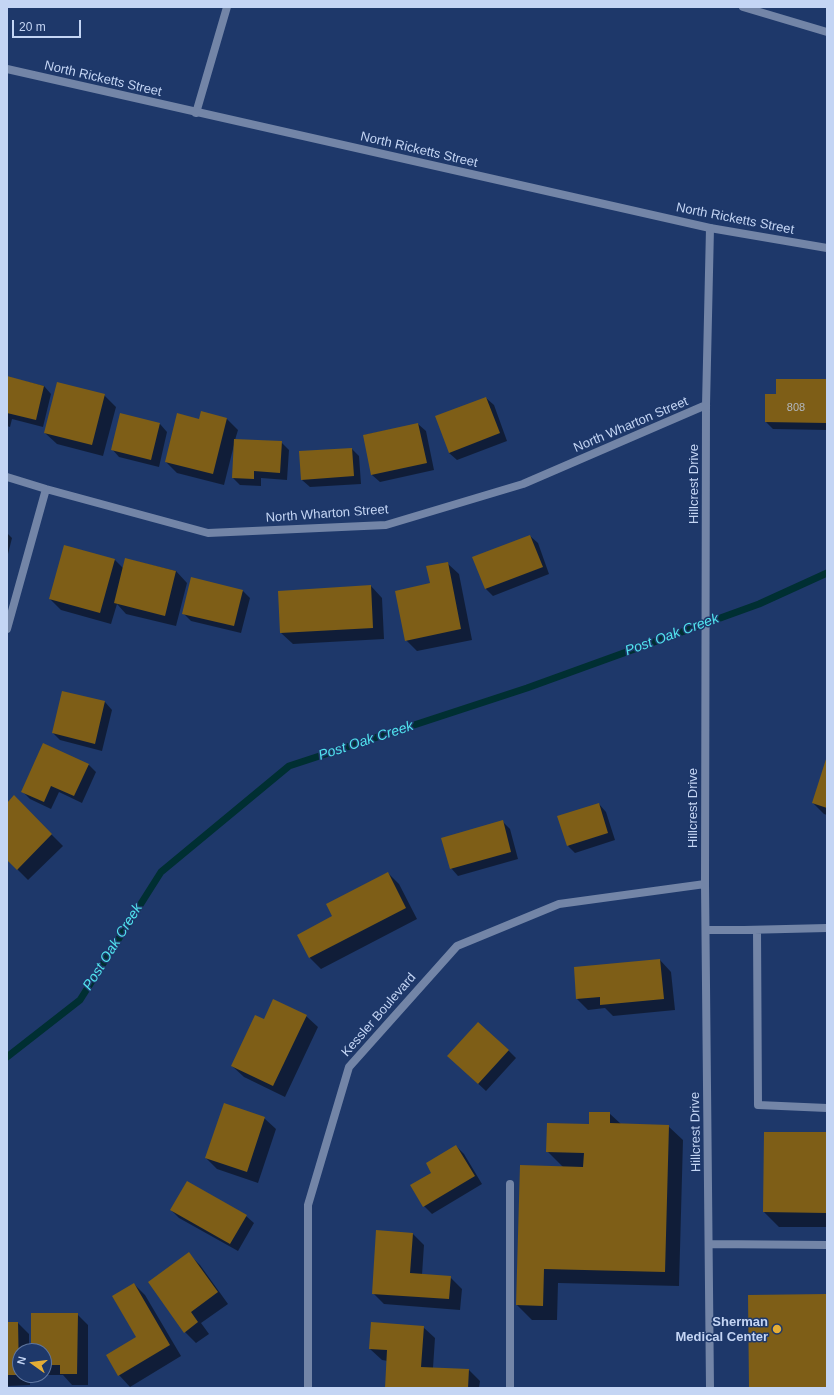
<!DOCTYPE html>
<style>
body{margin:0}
#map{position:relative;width:834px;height:1395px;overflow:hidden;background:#1e386a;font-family:Helvetica,sans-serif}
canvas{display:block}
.frame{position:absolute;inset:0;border:8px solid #c4d5f4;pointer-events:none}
.north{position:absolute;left:12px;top:1343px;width:40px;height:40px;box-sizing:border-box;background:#1e386a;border:1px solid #6077a1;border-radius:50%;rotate:284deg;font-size:11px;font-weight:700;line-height:16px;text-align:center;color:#c4d5f4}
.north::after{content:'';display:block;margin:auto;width:14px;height:18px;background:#e4ad35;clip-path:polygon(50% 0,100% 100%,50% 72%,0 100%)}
.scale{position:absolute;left:12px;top:20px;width:69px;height:18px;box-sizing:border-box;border:2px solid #c4d5f4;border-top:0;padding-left:5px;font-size:12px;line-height:14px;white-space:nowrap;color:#c4d5f4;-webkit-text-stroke:3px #1e386a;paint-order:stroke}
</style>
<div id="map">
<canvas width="834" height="1395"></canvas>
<div class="frame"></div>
<div class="north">N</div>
<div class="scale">20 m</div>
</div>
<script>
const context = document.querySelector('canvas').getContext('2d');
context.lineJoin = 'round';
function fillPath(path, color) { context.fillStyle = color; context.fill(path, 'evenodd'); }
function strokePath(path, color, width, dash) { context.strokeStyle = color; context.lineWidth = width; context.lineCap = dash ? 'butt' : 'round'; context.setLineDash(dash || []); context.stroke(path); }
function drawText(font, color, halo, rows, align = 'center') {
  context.font = font + ' Helvetica,sans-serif'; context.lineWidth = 3; context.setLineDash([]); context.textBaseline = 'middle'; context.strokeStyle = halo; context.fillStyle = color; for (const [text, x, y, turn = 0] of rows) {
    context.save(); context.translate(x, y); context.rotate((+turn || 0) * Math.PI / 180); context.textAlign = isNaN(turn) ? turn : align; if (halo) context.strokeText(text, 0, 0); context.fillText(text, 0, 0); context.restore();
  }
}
const shadow = new Path2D(`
 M7 377 44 386 51 394 43 427 12 419 10 427 7 426Z
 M827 380V430L773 429 766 422 777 395Z
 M104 395 116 407 103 456 57 444 45 433Z
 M486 398 494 405 507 441 457 460 449 453Z
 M121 414 160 424 167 432 159 467 119 457 112 449Z
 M226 418 238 430 235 440 281 442 289 450 287 480 261 478V486L240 485 233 478 234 445 224 485 177 473 166 462 200 420Z
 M418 424 426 431 434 470 380 482 372 475 364 435Z
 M352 449 359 456 361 484 310 487 302 480Z
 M7 533 12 538 7 558Z
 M530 536 538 543 549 574 493 596 486 589 474 558Z
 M126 559 176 571 187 583 176 626 126 614 117 604 111 624 61 610 50 599 115 560 123 568Z
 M447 563 459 574 472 640 417 651 406 640 431 584Z
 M371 586 382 598 384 639 293 644 281 633Z
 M243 591 250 598 241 633 191 621 183 613Z
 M63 692 105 702 112 710 102 751 60 740 53 733Z
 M44 744 89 765 96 772 82 803 59 792 51 809 30 799 22 791Z
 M827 758V815L824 814 813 803Z
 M14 797 63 846 28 880 7 859V804Z
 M599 804 606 812 615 840 575 853 568 846Z
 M502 821 510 829 518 859 458 876 451 868Z
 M388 873 399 884 417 919 321 969 310 958 299 935 334 917Z
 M660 960 671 972 675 1010 613 1016 605 1008 588 1010 577 999Z
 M306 1016 318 1027 285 1097 244 1077 232 1066 265 1020Z
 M508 1050 516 1058 486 1091 456 1063Z
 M609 1113 621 1124 668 1126 683 1140 679 1286 558 1283 557 1320H532L517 1305 521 1166 563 1167 547 1151Z
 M264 1118 276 1129 258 1183 217 1169 206 1158Z
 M765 1133H827V1227H779L764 1212Z
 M456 1146 464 1154 482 1184 432 1214 424 1206 412 1186 433 1173Z
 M171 1210 246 1216 254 1223 238 1251 179 1218Z
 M377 1231 413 1234 424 1245 422 1275 450 1277 462 1289 460 1310 384 1304 373 1293Z
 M189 1254 200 1265 228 1304 201 1323 209 1334 196 1343 185 1332Z
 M134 1284 145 1295 181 1356 130 1387 119 1375 137 1337Z
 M77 1314 88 1325V1385H72L63 1375H43H44V1351H32Z
 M7 1323H18L29 1334V1351H20V1375H30V1385L7 1386Z
 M423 1327 435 1338 433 1368 469 1370 480 1381 479 1388H386L388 1361 382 1360 370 1349Z`);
const stream = new Path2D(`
 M7 1057 80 1000 161 872 289 766 527 688 759 604 827 573`);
const building = new Path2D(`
 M7 376 44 386 36 420 7 413Z
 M776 379H827V423L765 422V394H776Z
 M57 382 105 394 92 445 44 433Z
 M486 397 500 433 449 453 435 416Z
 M201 411 227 418 213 474 165 462 177 413 199 419Z
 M120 413 160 423 151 460 111 450Z
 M418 423 427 463 371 475 363 435Z
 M234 439 282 441 280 473 254 471V479L232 478Z
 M352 448 354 476 301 480 299 451Z
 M530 535 543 567 485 589 472 557Z
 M64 545 115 559 100 613 49 599Z
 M125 558 176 571 165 616 114 603Z
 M448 562 461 629 405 641 395 591 430 583 426 566Z
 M191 577 243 590 234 626 182 614Z
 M371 585 373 628 280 633 278 591Z
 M62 691 105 701 95 744 52 733Z
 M43 743 89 764 74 796 51 786 44 802 21 792Z
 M827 756V808L812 803Z
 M14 795 52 834 17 870 7 860V803Z
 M599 803 608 833 567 846 557 816Z
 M503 820 511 852 450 869 441 838Z
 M388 872 406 908 309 958 297 935 332 916 326 904Z
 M660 959 664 999 600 1005V997L576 999 574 967Z
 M273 999 307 1015 273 1086 231 1066 255 1015 264 1019Z
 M478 1022 509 1050 478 1084 447 1056Z
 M224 1103 265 1117 247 1172 205 1158Z
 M589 1112H610V1123L669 1125 665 1272 544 1269 543 1306 516 1305 520 1165 583 1167 584 1153 546 1152 547 1123 589 1124Z
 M764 1132H827V1213L763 1212Z
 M456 1145 475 1176 423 1207 410 1185 431 1173 426 1163Z
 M187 1181 247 1215 230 1244 170 1210Z
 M376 1230 413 1233 410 1273 451 1276 449 1299 372 1294Z
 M189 1252 218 1292 191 1312 198 1322 184 1333 148 1282Z
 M134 1283 170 1345 118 1376 106 1355 136 1337 112 1296Z
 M827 1294V1388H749L748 1295Z
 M31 1313H78L77 1374H60V1365H44V1351H31Z
 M7 1322H18L19 1375H7Z
 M371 1322 424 1326 421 1367 469 1369 468 1388H385L387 1350 369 1349Z`);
const service = new Path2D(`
 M706 930H744L827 928
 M757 930 758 1105 827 1108
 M510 1388V1184`);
const minor = new Path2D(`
 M743 7 827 32
 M196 113 227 7
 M710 228 706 405 705 884 710 1388
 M7 477 46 489 208 533 386 525 523 484 706 405
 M7 629 46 489
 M709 1244 827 1245
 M308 1388V1205L349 1067 457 946 559 904 705 884`);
const tertiary = new Path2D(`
 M7 69 710 228 827 248`);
const markers = [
 [777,1329,5,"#e4ad35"]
];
const numberNames = [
 ["808",796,408]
];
const streetNames = [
 ["North Ricketts Street",103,79,13],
 ["North Ricketts Street",419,150,13],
 ["North Ricketts Street",735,219,11],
 ["North Wharton Street",631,425,-23],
 ["Hillcrest Drive",694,484,-90],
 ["North Wharton Street",327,514,-4],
 ["Hillcrest Drive",693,808,-90],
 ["Kessler Boulevard",379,1015,-49],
 ["Hillcrest Drive",696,1132,-91]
];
const poiNames = [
 ["Sherman",768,1322],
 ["Medical Center",768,1337]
];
const waterNames = [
 ["Post Oak Creek",672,635,-20],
 ["Post Oak Creek",366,741,-18],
 ["Post Oak Creek",113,947,-58]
];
fillPath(shadow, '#0007');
strokePath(stream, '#002f32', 7);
fillPath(building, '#7e5e17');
strokePath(service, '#7385a7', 8);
strokePath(minor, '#7385a7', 8);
strokePath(tertiary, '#7385a7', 8);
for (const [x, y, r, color] of markers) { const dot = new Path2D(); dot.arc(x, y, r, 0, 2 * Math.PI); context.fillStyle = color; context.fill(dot); strokePath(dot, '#1e386a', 1.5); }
drawText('11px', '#b2b7bd', null, numberNames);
drawText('13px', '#c4d5f4', '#1e386a', streetNames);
drawText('bold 13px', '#c4d5f4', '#1e386a', poiNames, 'right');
drawText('italic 14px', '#51e3ee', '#1e386a', waterNames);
</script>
